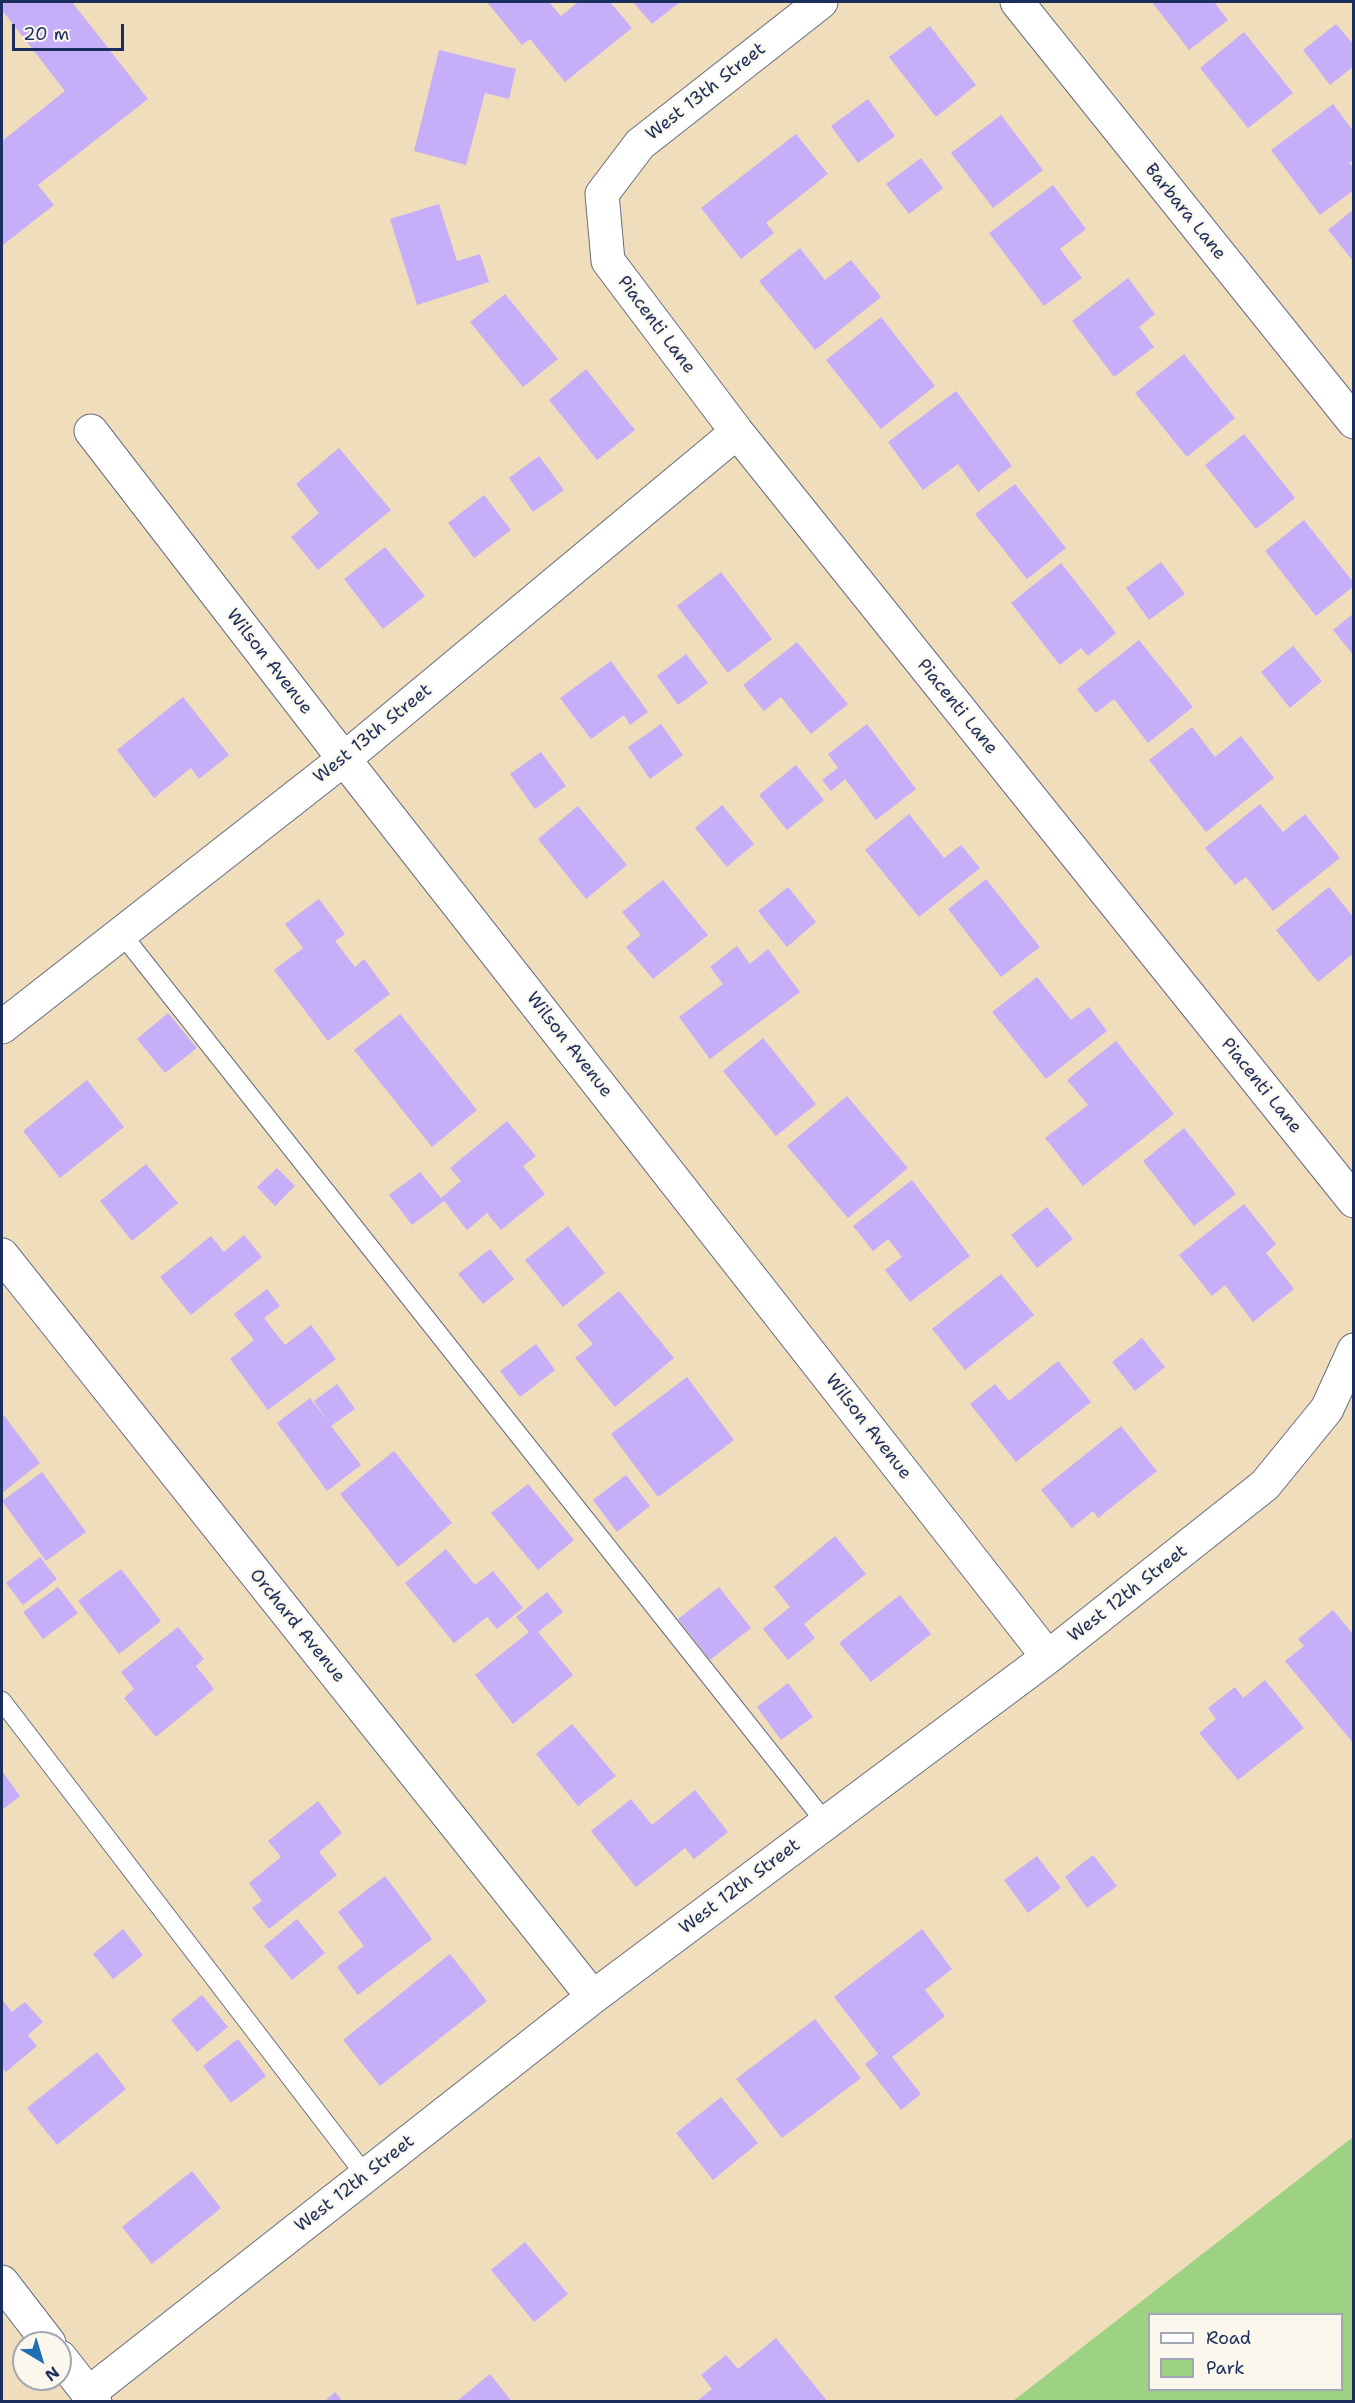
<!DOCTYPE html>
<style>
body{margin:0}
#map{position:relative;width:1355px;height:2403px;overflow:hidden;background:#f0ddbb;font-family:"Shantell Sans",sans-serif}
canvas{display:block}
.frame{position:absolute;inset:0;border:3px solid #1b2f5e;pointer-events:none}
.legend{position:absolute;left:1148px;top:2313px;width:195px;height:78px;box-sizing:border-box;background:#fbf7ec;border:2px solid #a1a7b3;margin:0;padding:8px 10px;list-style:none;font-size:18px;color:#1b2f5e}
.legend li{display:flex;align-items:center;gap:12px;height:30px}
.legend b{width:30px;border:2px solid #a1a7b3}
.north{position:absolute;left:12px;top:2331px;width:60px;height:60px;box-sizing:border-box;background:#fbf7ec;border:2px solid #a1a7b3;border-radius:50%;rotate:142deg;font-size:16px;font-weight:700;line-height:24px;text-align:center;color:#1b2f5e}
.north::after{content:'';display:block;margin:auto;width:21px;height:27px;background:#1f6fb2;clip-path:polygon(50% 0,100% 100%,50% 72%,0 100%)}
.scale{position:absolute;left:12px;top:24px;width:112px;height:27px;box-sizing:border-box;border:3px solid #1b2f5e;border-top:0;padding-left:8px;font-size:18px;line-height:21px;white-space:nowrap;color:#1b2f5e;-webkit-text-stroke:4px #fbf7ec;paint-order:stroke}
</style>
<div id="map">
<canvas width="1355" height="2403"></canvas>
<div class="frame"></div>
<ul class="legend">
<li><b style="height:8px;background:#fff"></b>Road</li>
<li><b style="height:16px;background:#9dd283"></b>Park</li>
</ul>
<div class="north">N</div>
<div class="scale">20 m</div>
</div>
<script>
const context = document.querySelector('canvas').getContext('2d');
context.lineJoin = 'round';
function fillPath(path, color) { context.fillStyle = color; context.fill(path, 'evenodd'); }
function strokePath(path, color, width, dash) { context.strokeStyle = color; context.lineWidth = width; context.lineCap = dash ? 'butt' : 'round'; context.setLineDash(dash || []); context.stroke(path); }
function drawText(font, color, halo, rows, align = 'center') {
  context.font = font + ' "Shantell Sans",sans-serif'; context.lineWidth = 4.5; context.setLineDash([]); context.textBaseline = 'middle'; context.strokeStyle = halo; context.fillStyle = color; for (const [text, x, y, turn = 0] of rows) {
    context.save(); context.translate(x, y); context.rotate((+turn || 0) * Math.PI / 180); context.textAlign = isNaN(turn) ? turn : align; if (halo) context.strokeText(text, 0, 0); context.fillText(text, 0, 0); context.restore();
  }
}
const green = new Path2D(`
 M1353 2137V2401H1013ZM1150 2314H1342V2390H1150Z`);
const building = new Path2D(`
 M2 2H72L148 99 38 185 54 205 3 245 2 141 65 91 2 10Z
 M487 2H549L561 16 578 2H610L632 28 565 82 530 39 522 45Z
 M633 2H680L652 24Z
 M1152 2H1214L1228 20 1189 50Z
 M1336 24 1354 45V66L1330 85 1303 50Z
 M930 26 976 85 936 117 889 57Z
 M1244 32 1293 93 1248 128 1200 68Z
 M439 50 516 69 509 99 485 93 466 165 414 151Z
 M868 99 895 136 858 163 831 126Z
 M1333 104 1354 132V160L1349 163 1354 168V190L1320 215 1271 150Z
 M1001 115 1043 170 993 208 951 153Z
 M796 134 828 174 766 223 774 233 741 259 701 208Z
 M921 158 943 188 909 214 886 184Z
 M1053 185 1086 229 1060 249 1082 278 1044 306 989 233Z
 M439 204 457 261 480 254 489 282 417 305 390 219Z
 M1354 209V262L1328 230Z
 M800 248 825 280 851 260 881 297 815 350 759 281Z
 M1128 278 1155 314 1139 327 1154 347 1114 377 1072 321Z
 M505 294 558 359 523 387 470 322Z
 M881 317 935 386 881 429 826 360Z
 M1184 354 1235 418 1187 457 1135 393Z
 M586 369 635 430 597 460 549 400Z
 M956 391 1012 466 978 492 958 464 923 490 888 442Z
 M1244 434 1295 498 1256 529 1205 465Z
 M339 448 391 510 318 570 291 537 319 513 296 484Z
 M539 456 564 490 533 512 509 478Z
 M1015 484 1066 548 1027 579 975 514Z
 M484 495 511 530 474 558 448 523Z
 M1304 520 1354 583V586L1316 616 1265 551Z
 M385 547 425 596 383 629 344 579Z
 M1161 562 1185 594 1149 620 1126 588Z
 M1061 563 1116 633 1088 656 1081 648 1060 665 1011 603Z
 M721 572 772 639 728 673 677 606Z
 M1354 613V656L1333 630Z
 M1139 640 1193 707 1148 743 1114 699 1096 713 1077 689Z
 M797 642 848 704 811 734 781 697 764 711 743 685Z
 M1293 646 1322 681 1290 708 1261 672Z
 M686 654 708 683 678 705 657 676Z
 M611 661 648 712 630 725 624 715 591 739 560 698Z
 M183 697 229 755 199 779 191 768 154 798 117 750Z
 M661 724 683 755 650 779 628 747Z
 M867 724 916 789 876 820 845 779 831 791 822 780 838 768 828 754Z
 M1192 727 1215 757 1241 736 1274 778 1206 832 1149 760Z
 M541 752 566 786 535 809 510 774Z
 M796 765 824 800 787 830 759 795Z
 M1260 804 1283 832 1305 814 1340 858 1273 911 1246 877 1235 885 1205 848Z
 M722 805 754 844 727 867 695 828Z
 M578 806 627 865 586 899 538 839Z
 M909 814 944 858 961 845 980 868 919 917 865 850Z
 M986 879 1040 947 1001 977 948 909Z
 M663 880 708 935 653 979 626 947 641 935 622 912Z
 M788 887 816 922 787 947 758 911Z
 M1329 887 1354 918V953L1318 982 1276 930Z
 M319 899 345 934 335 941 355 967 364 959 390 994 328 1041 274 970 303 948 285 924Z
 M737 946 750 964 768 949 800 992 710 1059 679 1017 723 984 710 967Z
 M1037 977 1071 1020 1089 1007 1107 1031 1046 1079 992 1012Z
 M168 1013 197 1048 165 1073 137 1039Z
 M400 1014 477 1110 432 1147 354 1050Z
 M763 1038 816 1104 776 1136 723 1071Z
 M1116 1041 1174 1114 1083 1186 1045 1138 1088 1105 1067 1080Z
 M87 1080 124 1127 60 1178 23 1131Z
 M847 1096 908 1168 848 1218 787 1146Z
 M507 1121 536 1156 523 1166 545 1194 501 1230 487 1213 467 1230 444 1201 412 1225 389 1195 420 1172 441 1198 461 1181 450 1168Z
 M1184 1128 1236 1194 1194 1226 1143 1161Z
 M146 1164 178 1203 132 1241 100 1201Z
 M277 1168 295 1186 275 1206 257 1187Z
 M912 1180 970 1256 910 1302 885 1270 902 1257 888 1239 873 1251 853 1226Z
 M1244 1204 1276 1244 1266 1253 1294 1289 1253 1322 1225 1285 1212 1296 1179 1255Z
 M1047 1207 1073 1239 1037 1268 1011 1235Z
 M568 1226 605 1273 563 1307 525 1260Z
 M244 1235 262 1257 191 1315 160 1277 211 1236 224 1252Z
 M490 1249 514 1279 483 1304 458 1274Z
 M1001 1274 1034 1315 965 1370 932 1329Z
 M267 1289 280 1306 264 1318 285 1345 311 1325 336 1359 268 1410 230 1359 254 1340 234 1314Z
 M619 1291 674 1358 615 1407 575 1358 593 1344 577 1325Z
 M1142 1338 1165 1367 1135 1391 1112 1362Z
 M536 1344 555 1370 520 1397 500 1371Z
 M1058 1361 1091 1402 1016 1462 970 1404 995 1384 1009 1401Z
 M687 1377 734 1440 658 1497 611 1434Z
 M337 1384 355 1409 331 1426 361 1465 327 1491 277 1423 310 1398 329 1423 314 1401Z
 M2 1413 40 1463 2 1493Z
 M1121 1426 1157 1471 1098 1518 1093 1511 1072 1528 1041 1490Z
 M394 1451 452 1523 398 1567 340 1494Z
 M42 1472 86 1532 46 1561 2 1501Z
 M626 1475 650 1506 617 1532 593 1500Z
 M528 1484 574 1540 538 1570 491 1513Z
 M835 1536 866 1574 804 1624 815 1638 788 1660 763 1629 790 1607 774 1587Z
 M446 1549 475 1585 493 1571 523 1608 497 1629 487 1617 454 1643 405 1583Z
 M40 1557 57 1579 23 1605 6 1583Z
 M121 1569 161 1621 119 1654 78 1601Z
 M58 1587 78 1613 43 1639 23 1612Z
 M719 1587 751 1628 710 1660 678 1619Z
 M547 1592 563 1612 538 1632 573 1675 513 1724 475 1675 529 1632 516 1617Z
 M900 1595 931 1634 871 1682 839 1643Z
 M1333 1610 1354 1635V1744L1285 1661 1304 1646 1298 1639Z
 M178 1627 204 1659 196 1666 214 1689 156 1737 124 1698 134 1689 121 1672Z
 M1265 1680 1304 1728 1238 1780 1199 1733 1216 1719 1208 1708 1235 1687 1243 1698Z
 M788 1683 813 1717 781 1740 757 1707Z
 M572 1724 616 1776 578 1806 536 1754Z
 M2 1771 20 1796 2 1810Z
 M695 1790 728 1832 694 1859 685 1848 636 1887 591 1831 631 1799 652 1825Z
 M318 1801 342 1833 319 1852 337 1875 269 1929 252 1908 262 1901 249 1883 281 1857 268 1841Z
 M1093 1855 1117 1886 1087 1908 1065 1877Z
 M1037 1856 1061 1888 1028 1913 1004 1880Z
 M385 1876 432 1939 358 1995 337 1967 364 1946 338 1912Z
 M297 1919 325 1953 292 1980 264 1946Z
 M123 1929 143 1955 113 1979 93 1954Z
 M922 1929 952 1969 925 1990 945 2016 892 2057 921 2094 901 2110 865 2064 878 2054 834 1997Z
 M450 1954 487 2001 380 2086 343 2040Z
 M202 1995 228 2027 197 2052 171 2020Z
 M2 1999 12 2012 25 2002 43 2022 28 2035 37 2046 6 2072 2 2067Z
 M815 2019 861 2078 782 2138 736 2079Z
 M238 2039 266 2076 231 2103 203 2066Z
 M97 2052 126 2089 57 2145 27 2108Z
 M721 2097 758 2143 713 2180 676 2133Z
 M192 2171 221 2208 152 2264 122 2227Z
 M525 2242 568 2294 534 2322 491 2270Z
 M776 2338 828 2402H696L712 2389 701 2375 726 2355 738 2369Z
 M490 2374 512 2402H456Z
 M335 2392 343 2402H324Z`);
const lane = new Path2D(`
 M121 933 826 1823
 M2 1701 366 2176`);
const street = new Path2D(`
 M821 2 640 144 602 194 608 261 737 432 1354 1201
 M1017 2 1354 422
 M91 431 344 759 1048 1657
 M2 1027 344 759 737 432
 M2 1255 593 1997
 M2 2282 49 2343
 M60 2357 95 2402
 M89 2393 593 1997 1048 1657 1265 1485 1327 1409 1354 1350`);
const streetNames = [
 ["West 13th Street",706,92,-38],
 ["Barbara Lane",1185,212,51],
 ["Piacenti Lane",656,325,53],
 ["Wilson Avenue",269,662,52],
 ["Piacenti Lane",957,707,51],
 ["West 13th Street",373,734,-39],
 ["Wilson Avenue",569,1045,52],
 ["Piacenti Lane",1261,1086,51],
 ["Wilson Avenue",868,1427,52],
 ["West 12th Street",1128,1594,-38],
 ["Orchard Avenue",297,1626,51],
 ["West 12th Street",740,1887,-37],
 ["West 12th Street",355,2184,-38]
];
fillPath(green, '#9dd283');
fillPath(building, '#c7aef8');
strokePath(lane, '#666c7f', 20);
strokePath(street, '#666c7f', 35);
strokePath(lane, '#fff', 18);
strokePath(street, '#fff', 33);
drawText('18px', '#1b2f5e', '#fbf7ec', streetNames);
</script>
